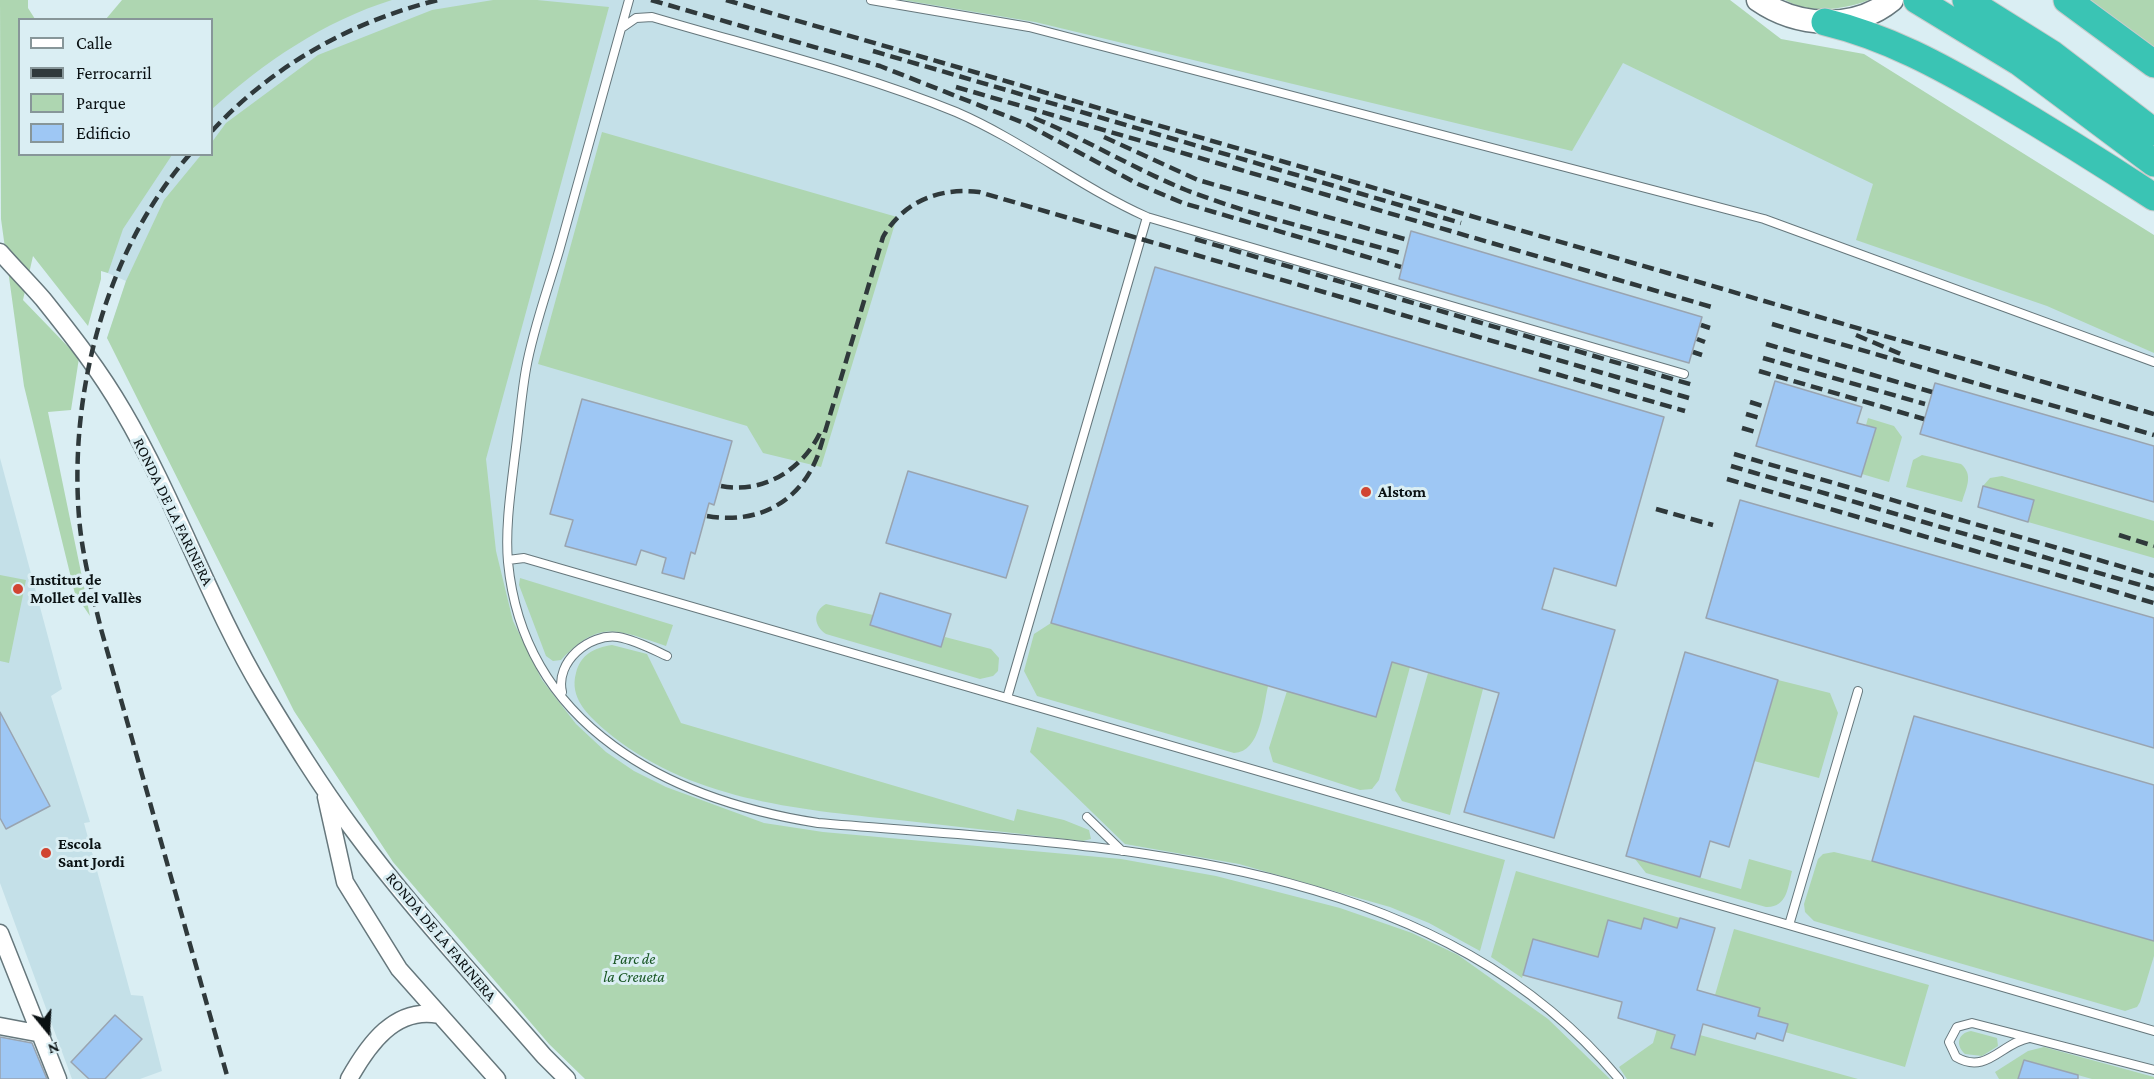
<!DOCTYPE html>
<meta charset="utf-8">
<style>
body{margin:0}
#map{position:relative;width:2154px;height:1079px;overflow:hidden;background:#daeef3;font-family:"Crimson Pro",serif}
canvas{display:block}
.legend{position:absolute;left:18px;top:18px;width:195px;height:138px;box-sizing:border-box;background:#daeef3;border:2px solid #879699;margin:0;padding:8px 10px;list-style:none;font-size:18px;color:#0a1113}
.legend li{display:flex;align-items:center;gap:12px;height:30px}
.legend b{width:30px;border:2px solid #879699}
.north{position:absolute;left:18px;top:1001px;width:60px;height:60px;-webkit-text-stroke:4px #daeef3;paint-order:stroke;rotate:162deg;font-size:16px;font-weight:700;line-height:24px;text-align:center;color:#0a1113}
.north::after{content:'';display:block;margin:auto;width:21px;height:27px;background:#0a1113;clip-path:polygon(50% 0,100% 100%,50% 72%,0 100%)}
</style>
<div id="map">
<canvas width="2154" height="1079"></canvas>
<ul class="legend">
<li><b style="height:8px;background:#fff"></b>Calle</li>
<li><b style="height:8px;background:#2f393b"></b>Ferrocarril</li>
<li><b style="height:16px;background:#aed6b1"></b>Parque</li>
<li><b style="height:16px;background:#9ec7f4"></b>Edificio</li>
</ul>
<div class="north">N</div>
</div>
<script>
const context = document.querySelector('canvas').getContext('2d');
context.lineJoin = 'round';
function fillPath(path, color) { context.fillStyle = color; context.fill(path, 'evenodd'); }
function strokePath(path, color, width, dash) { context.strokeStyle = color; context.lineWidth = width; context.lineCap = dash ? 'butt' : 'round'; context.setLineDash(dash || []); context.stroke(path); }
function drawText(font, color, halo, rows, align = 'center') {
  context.font = font + ' "Crimson Pro",serif'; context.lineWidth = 6; context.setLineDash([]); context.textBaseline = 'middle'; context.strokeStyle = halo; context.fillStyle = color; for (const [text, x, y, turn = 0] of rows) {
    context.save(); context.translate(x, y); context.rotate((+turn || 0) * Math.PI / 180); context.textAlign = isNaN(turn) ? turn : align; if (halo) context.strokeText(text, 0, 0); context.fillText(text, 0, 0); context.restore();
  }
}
const built = new Path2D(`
 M160 0H1278L1598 37 2154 278V1079H1598L595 852 232 537 107 338 126 281 94 267 88 155 212 154V20Z
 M0 458 62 689 51 696 90 822 84 823 131 995 143 996 162 1071 140 1079H72L0 883Z`);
const green = new Path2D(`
 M0 0H28V8L35 19 20 20V154L172 155 123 229 108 273 101 271V279L88 326 33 256 23 300 79 358 71 410 48 412 90 616 75 594 24 386 1 219Z
 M122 0H392C324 21 263 63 212 109V20L106 19Z
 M493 0H537L609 7 486 459 496 551 513 621 542 680 576 724 606 752 634 771 666 787 764 823 823 832 1121 859 1216 876 1340 908 1412 933 1458 955 1548 1019 1610 1079H585L549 1044 393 862 294 711 107 338 126 281 164 200 201 155 212 154V142L226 123 318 55 432 10Z
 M903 0H1730L1781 39 1864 54 2154 235V353L2047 306 1856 240 1873 184 1623 63 1572 151 1035 22Z
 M1785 0H1869C1843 10 1811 14 1785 0Z
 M2088 0H2154V48Z
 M602 132 897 217 821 467 763 453 747 426 538 364Z
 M1868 418 1894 426 1902 437 1889 482 1862 474 1876 428 1866 425Z
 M1922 455 1961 464C1974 475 1966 488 1962 502L1906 487 1913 460Z
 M2002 476 2154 521V558L2028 522 2034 500 1983 486 1990 478Z
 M0 575 26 580 9 663 0 661Z
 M520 578 673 625 666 646C617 630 600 619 561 660L553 661 546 656 519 585Z
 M826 604 873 615 870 625 941 647 945 637 991 649 999 658 998 671 993 676 980 679 826 634C814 626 812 612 826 604Z
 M1051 623 1268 686C1263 707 1261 752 1234 753L1037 696 1024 671 1034 634Z
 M612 645 647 654 681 723 1014 821 1017 809 1064 820 1089 830 1091 839 1083 841C1022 834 960 827 899 820 795 809 688 800 605 730 588 715 569 698 576 673 581 654 594 648 612 645Z
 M1392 662 1410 667 1379 780 1372 789 1360 790 1273 762 1269 748 1287 691 1376 717Z
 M1428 673 1483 689 1450 815 1402 801 1395 790Z
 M1778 680 1830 693 1838 713 1819 778 1754 761Z
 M1037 727 1505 860 1480 951 1429 923 1390 907 1239 864 1125 844 1030 752Z
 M1834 852 1872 861 2154 941V956L2140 1002 2137 1007 2125 1011 1814 921 1805 912 1804 904 1818 859 1823 854Z
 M1635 859 1741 889 1749 859 1792 871C1788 887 1787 908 1766 907L1646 873Z
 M1516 871 1680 918 1677 928 1644 918 1641 929 1608 920 1598 957 1534 939 1522 978 1491 957Z
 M1734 929 1929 985 1905 1067 1785 1032 1787 1024 1758 1016 1760 1008 1715 995Z
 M1657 1029 1675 1035 1671 1048 1694 1055 1700 1035 1858 1079H1627L1619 1067 1653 1043Z
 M1971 1031 1997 1038 1998 1046 1982 1056 1965 1054C1955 1045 1958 1033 1971 1031Z
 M2044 1047 2154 1077V1079H2092L2024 1060 2018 1079H1999L1995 1072 2028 1051Z`);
const building = new Path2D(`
 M1411 231 1702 317 1689 363 1399 279Z
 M1155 267 1664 417 1616 586 1554 568 1542 609 1615 630 1554 838 1464 812 1499 693 1392 662 1376 717 1051 623Z
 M1775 381 1862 407 1857 423 1876 428 1861 477 1756 446Z
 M1935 383 2154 446V502L1920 434Z
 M582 399 732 441 714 505 709 503 695 554 691 552 684 579 662 573 666 558 641 550 636 565 565 546 573 520 550 514Z
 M908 471 1028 506 1006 578 886 543Z
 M1983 486 2034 500 2028 522 1978 507Z
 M1740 500 2154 618V748L1706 618Z
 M880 593 951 614 941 647 870 625Z
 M1685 652 1778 680 1729 847 1710 841 1700 877 1626 856Z
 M0 712 50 806 6 829 0 818Z
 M1914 716 2154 785V941L1872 861Z
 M1644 918 1677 928 1680 918 1715 928 1697 990 1760 1008 1758 1016 1788 1024 1783 1041 1757 1033 1755 1039 1703 1024 1695 1055 1671 1048 1675 1035 1618 1018 1622 1002 1523 975 1533 939 1598 957 1608 920 1641 929Z
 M115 1015 142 1039 105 1079H89L71 1062Z
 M0 1037 32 1043 47 1079H0Z
 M2024 1060 2078 1075V1079H2018Z`);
const service = new Path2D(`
 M629 0C606 84 582 167 559 251 548 289 533 329 526 369 521 397 519 426 515 455 511 489 505 528 508 562 524 728 671 800 818 823 1092 846 1428 849 1619 1079
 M871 0 1029 27 1764 219 2154 362
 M623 27 636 18 652 17C753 47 858 72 956 112 1023 141 1080 187 1147 217L1007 698
 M1147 217 1684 374
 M508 560 524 558 2154 1031
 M562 692C555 662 589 633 618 637 635 640 652 649 667 656
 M1087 817 1122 851
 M1789 925 1858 691
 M2029 1038C2001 1043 1987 1075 1956 1057L1949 1042 1957 1027 1972 1023 2154 1070`);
const minor = new Path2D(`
 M0 252C14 268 29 283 43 299 71 334 100 371 123 411 176 501 209 602 263 692 291 738 319 784 351 827 410 907 479 981 544 1056L567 1079
 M326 797 345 882 399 969 497 1079
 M0 933 58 1079
 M0 1026 42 1034
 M349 1079C368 1045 395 1006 439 1015`);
const secondary = new Path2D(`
 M1758 0C1797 27 1854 31 1892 0`);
const trunk = new Path2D(`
 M1917 0 2019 62 2154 163
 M1966 0 2052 54 2154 132
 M2067 0 2154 64
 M1825 22C1887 37 1940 66 1995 98 2049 130 2102 163 2154 197`);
const rail = new Path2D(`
 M651 0 880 66 1024 123 1138 184 1183 203 1401 267
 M726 0 2154 414
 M873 51 1461 223
 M956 87 1715 308
 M1034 118C1086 139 1134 169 1186 190 1256 217 1332 234 1404 254
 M212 131C272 66 352 21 438 0
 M1104 137 1198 180 1408 240
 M190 154C106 250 69 392 79 517 82 555 92 592 101 629L228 1079
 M1195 239 1693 385
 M1772 324 2154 435
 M1701 325 1710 328
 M1856 335 1903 355
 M1697 339 1705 342
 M1766 344 1932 392
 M1693 352 1702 355
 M1763 358 1925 404
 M1539 369 1685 411
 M1759 371 1924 419
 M1750 402 1766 407
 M1746 414 1763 419
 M1742 428 1759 433
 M1734 454 2154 576
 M1731 466 2154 589
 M1727 479 2154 603
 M721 486C763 494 802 470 820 433
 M1656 509 1713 525
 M707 516C759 525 802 501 819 452L883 237C903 202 939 187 979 192L1689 398
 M2119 535 2154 546`);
const markers = [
 [1366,492,6,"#d14531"],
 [18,589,6,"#d14531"],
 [46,853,6,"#d14531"]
];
const poiNames = [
 ["Alstom",1378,492],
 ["Institut de",30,580],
 ["Mollet del Vallès",30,598],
 ["Escola",58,844],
 ["Sant Jordi",58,862]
];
const streetNames = [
 ["RONDA DE LA FARINERA",173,512,64],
 ["RONDA DE LA FARINERA",441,937,50]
];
const parkNames = [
 ["Parc de",634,959],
 ["la Creueta",634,977]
];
fillPath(built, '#c4e0e8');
fillPath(green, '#aed6b1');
fillPath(building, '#9ec7f4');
strokePath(building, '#99a4b0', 1.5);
strokePath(service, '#66777c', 10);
strokePath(minor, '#66777c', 19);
strokePath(secondary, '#66777c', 25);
strokePath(trunk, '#c9cbcb', 29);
strokePath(service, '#fff', 8);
strokePath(minor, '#fff', 16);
strokePath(secondary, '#fff', 22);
strokePath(trunk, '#3ac4b4', 27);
strokePath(rail, '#2f393b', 4.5, [12, 6]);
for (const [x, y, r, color] of markers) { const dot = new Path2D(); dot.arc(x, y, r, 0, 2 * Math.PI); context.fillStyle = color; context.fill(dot); strokePath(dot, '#daeef3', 2); }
drawText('bold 16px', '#0a1113', '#daeef3', poiNames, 'left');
drawText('16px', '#0a1113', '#daeef3', streetNames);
drawText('italic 16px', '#195725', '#daeef3', parkNames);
</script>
